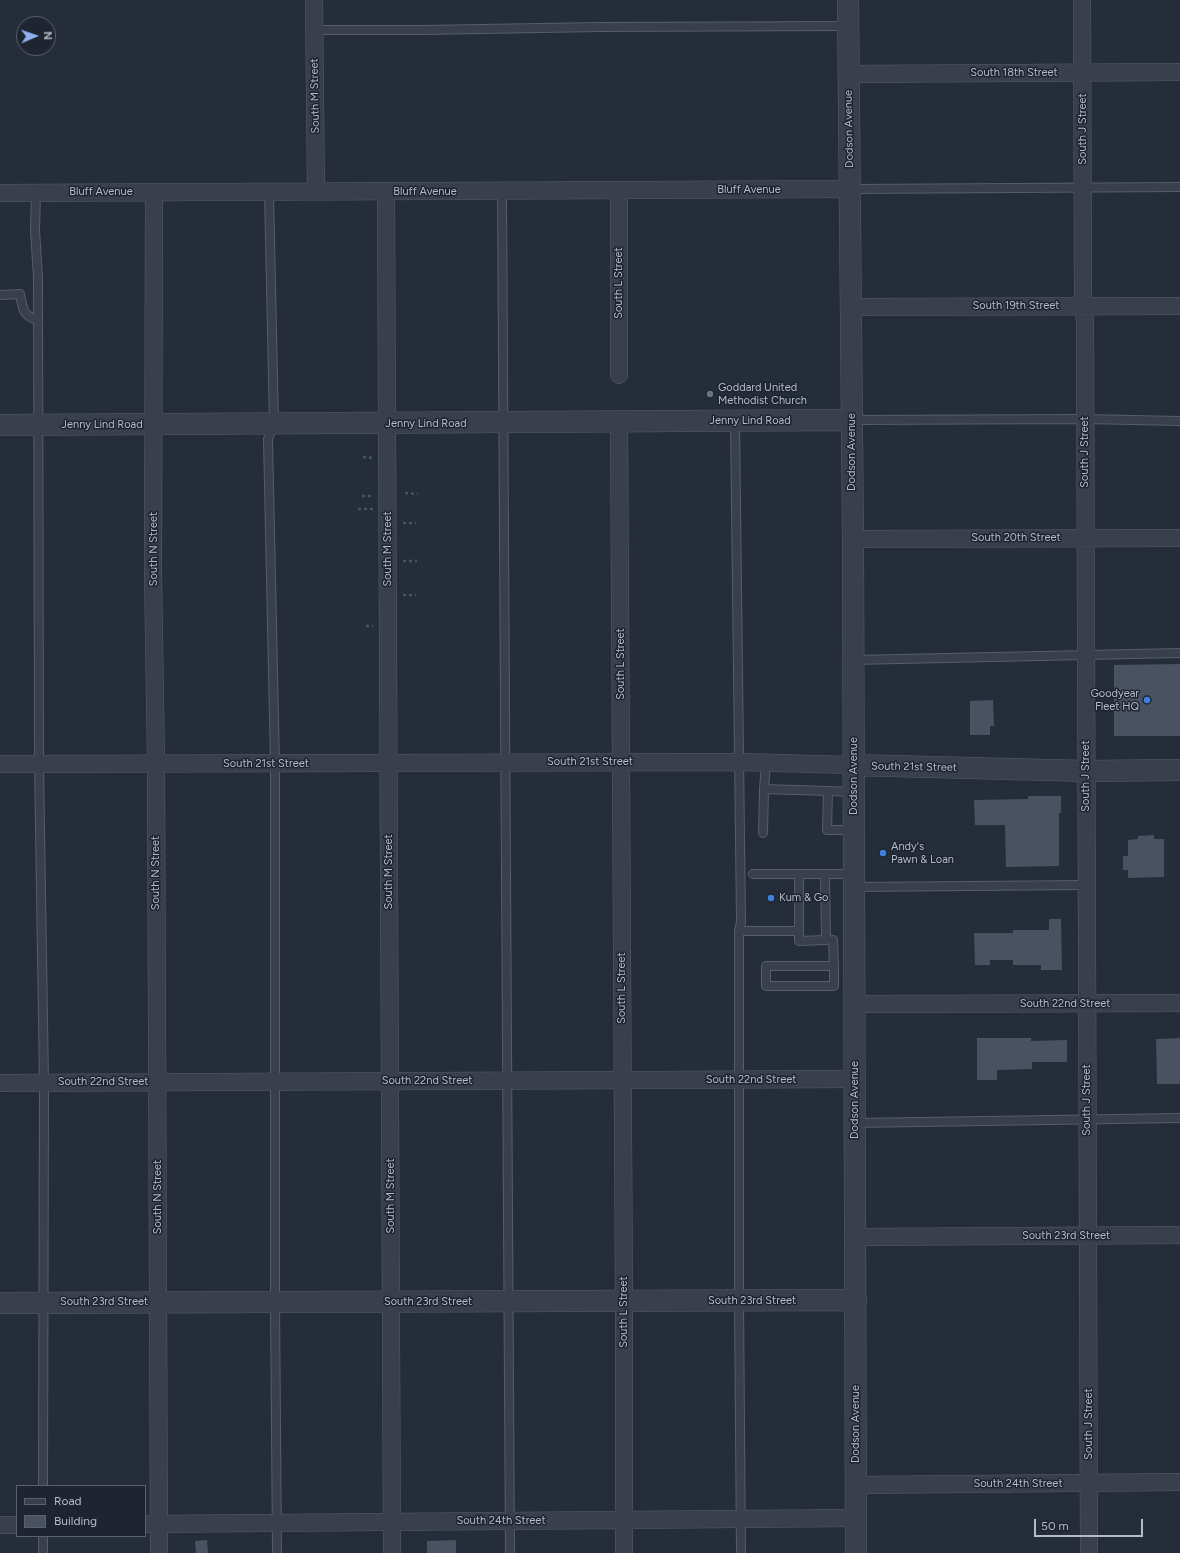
<!DOCTYPE html>
<style>
body{margin:0}
#map{position:relative;width:1180px;height:1553px;overflow:hidden;background:#252d3b;font-family:Figtree,sans-serif}
canvas{display:block}
.legend{position:absolute;left:16px;top:1485px;width:130px;height:52px;box-sizing:border-box;background:#1e2530;border:1px solid #5a616c;margin:0;padding:5px 7px;list-style:none;font-size:12px;color:#b5bbc7}
.legend li{display:flex;align-items:center;gap:8px;height:20px}
.legend b{width:20px;border:1px solid #5a616c}
.north{position:absolute;left:16px;top:16px;width:40px;height:40px;box-sizing:border-box;background:#1e2530;border:1px solid #5a616c;border-radius:50%;rotate:88deg;font-size:11px;font-weight:700;line-height:16px;text-align:center;color:#b5bbc7}
.north::after{content:'';display:block;margin:auto;width:14px;height:18px;background:#90b0f0;clip-path:polygon(50% 0,100% 100%,50% 72%,0 100%)}
.scale{position:absolute;left:1034px;top:1519px;width:109px;height:18px;box-sizing:border-box;border:2px solid #b5bbc7;border-top:0;padding-left:5px;font-size:12px;line-height:14px;white-space:nowrap;color:#b5bbc7;-webkit-text-stroke:3px #1e2530;paint-order:stroke}
</style>
<div id="map">
<canvas width="1180" height="1553"></canvas>
<ul class="legend">
<li><b style="height:5px;background:#393f4b"></b>Road</li>
<li><b style="height:11px;background:#4a5262"></b>Building</li>
</ul>
<div class="north">N</div>
<div class="scale">50 m</div>
</div>
<script>
const context = document.querySelector('canvas').getContext('2d');
context.lineJoin = 'round';
function fillPath(path, color) { context.fillStyle = color; context.fill(path, 'evenodd'); }
function strokePath(path, color, width, dash) { context.strokeStyle = color; context.lineWidth = width; context.lineCap = dash ? 'butt' : 'round'; context.setLineDash(dash || []); context.stroke(path); }
function drawText(font, color, halo, rows, align = 'center') {
  context.font = font + ' Figtree,sans-serif'; context.lineWidth = 3; context.setLineDash([]); context.textBaseline = 'middle'; context.strokeStyle = halo; context.fillStyle = color; for (const [text, x, y, turn = 0] of rows) {
    context.save(); context.translate(x, y); context.rotate((+turn || 0) * Math.PI / 180); context.textAlign = isNaN(turn) ? turn : align; if (halo) context.strokeText(text, 0, 0); context.fillText(text, 0, 0); context.restore();
  }
}
const building = new Path2D(`
 M1180 664V736H1114V665Z
 M993 700 994 726H990V735H970V701Z
 M1028 796H1061V813H1059V866L1006 867 1005 825H975L974 800 1028 799Z
 M1154 835V839H1164V877L1128 878V870H1123V856H1128V840L1138 839V836Z
 M1049 919H1061L1062 970H1041V965H1013V960H990V965H975L974 933H1013V930H1049Z
 M977 1038H1031V1041L1067 1040V1062H1032V1069L997 1070V1080H977Z
 M1180 1038V1084H1157L1156 1039Z
 M207 1540 208 1553H196L195 1541Z
 M456 1540V1553H427V1541Z`);
const path = new Path2D(`
 M363 457 373 458
 M405 493 418 494
 M362 496H373
 M358 509H374
 M403 523H416
 M403 561H417
 M403 595H416
 M366 626H373`);
const service = new Path2D(`
 M314 30H422L600 27 847 26
 M851 189 1180 187
 M269 192 274 424 268 439 275 764V1302L277 1553
 M502 192 510 1553
 M36 193 35 230 38 278 39 764 44 1083 43 1486
 M0 295 20 294C23 308 22 315 37 320
 M853 420 1085 419 1180 421
 M735 421 741 922 739 931V1301L741 1553
 M853 660 1180 653
 M764 789 766 763
 M828 791 853 792
 M763 833 764 789 828 791 827 830H853
 M753 874H853
 M799 874V941L826 940 825 874
 M855 887 1086 885
 M739 931H799
 M833 940 834 966H766V986H834V966
 M855 1123 1180 1118
 M43 1536V1553`);
const minor = new Path2D(`
 M314 0 316 192
 M1082 0 1083 297 1085 322 1089 1553
 M848 74 1180 72
 M619 191V375
 M154 192 153 573 156 764 159 1553
 M386 192 392 1553
 M0 193 850 189
 M851 307 1180 306
 M619 422 624 1301V1553
 M853 539 1180 538
 M0 764 740 762 853 765
 M854 1004 1180 1003
 M0 1083 855 1079
 M855 1237 1180 1235
 M856 1485 1180 1482
 M145 1524 856 1518
 M0 1525H17`);
const tertiary = new Path2D(`
 M848 0 853 539 856 1553
 M0 425 852 420
 M853 765 1087 771 1180 770
 M0 1303 856 1300`);
const markers = [
 [710,394,4,"#6b7280"],
 [1147,700,4,"#3f7fe0"],
 [883,853,4,"#3f7fe0"],
 [771,898,4,"#3f7fe0"]
];
const streetNames = [
 ["South 18th Street",1014,73],
 ["South M Street",315,96,-91],
 ["Dodson Avenue",849,129,-91],
 ["South J Street",1083,129,-90],
 ["Bluff Avenue",749,190],
 ["Bluff Avenue",101,192],
 ["Bluff Avenue",425,192],
 ["South L Street",619,283,-90],
 ["South 19th Street",1016,306],
 ["Jenny Lind Road",750,421],
 ["Jenny Lind Road",426,424],
 ["Jenny Lind Road",102,425],
 ["Dodson Avenue",852,452,-90],
 ["South J Street",1085,452,-90],
 ["South 20th Street",1016,538],
 ["South N Street",154,549,-90],
 ["South M Street",388,549,-90],
 ["South L Street",621,664,-90],
 ["South 21st Street",590,762],
 ["South 21st Street",266,764],
 ["South 21st Street",914,767,1],
 ["Dodson Avenue",854,776,-90],
 ["South J Street",1086,776,-90],
 ["South M Street",389,872,-90],
 ["South N Street",156,873,-90],
 ["South L Street",622,988,-90],
 ["South 22nd Street",1065,1004],
 ["South 22nd Street",751,1080],
 ["South 22nd Street",427,1081],
 ["South 22nd Street",103,1082],
 ["Dodson Avenue",855,1100,-90],
 ["South J Street",1087,1100,-90],
 ["South M Street",391,1196,-90],
 ["South N Street",158,1197,-90],
 ["South 23rd Street",1066,1236],
 ["South 23rd Street",752,1301],
 ["South 23rd Street",104,1302],
 ["South 23rd Street",428,1302],
 ["South L Street",624,1312,-90],
 ["Dodson Avenue",856,1424,-90],
 ["South J Street",1089,1424,-90],
 ["South 24th Street",1018,1484],
 ["South 24th Street",501,1521]
];
const poiNames = [
 ["Goddard United",718,388],
 ["Methodist Church",718,401],
 ["Goodyear",1139,694,"right"],
 ["Fleet HQ",1139,707,"right"],
 ["Andy's",891,847],
 ["Pawn & Loan",891,860],
 ["Kum & Go",779,898]
];
fillPath(building, '#4a5262');
strokePath(service, '#575d69', 10);
strokePath(minor, '#575d69', 18);
strokePath(tertiary, '#575d69', 22);
strokePath(path, '#455659', 2.5, [3, 3]);
strokePath(service, '#393f4b', 8);
strokePath(minor, '#393f4b', 17);
strokePath(tertiary, '#393f4b', 21);
for (const [x, y, r, color] of markers) { const dot = new Path2D(); dot.arc(x, y, r, 0, 2 * Math.PI); context.fillStyle = color; context.fill(dot); strokePath(dot, '#1e2530', 1.5); }
drawText('11px', '#b5bbc7', '#1e2530', streetNames);
drawText('11px', '#b5bbc7', '#1e2530', poiNames, 'left');
</script>
